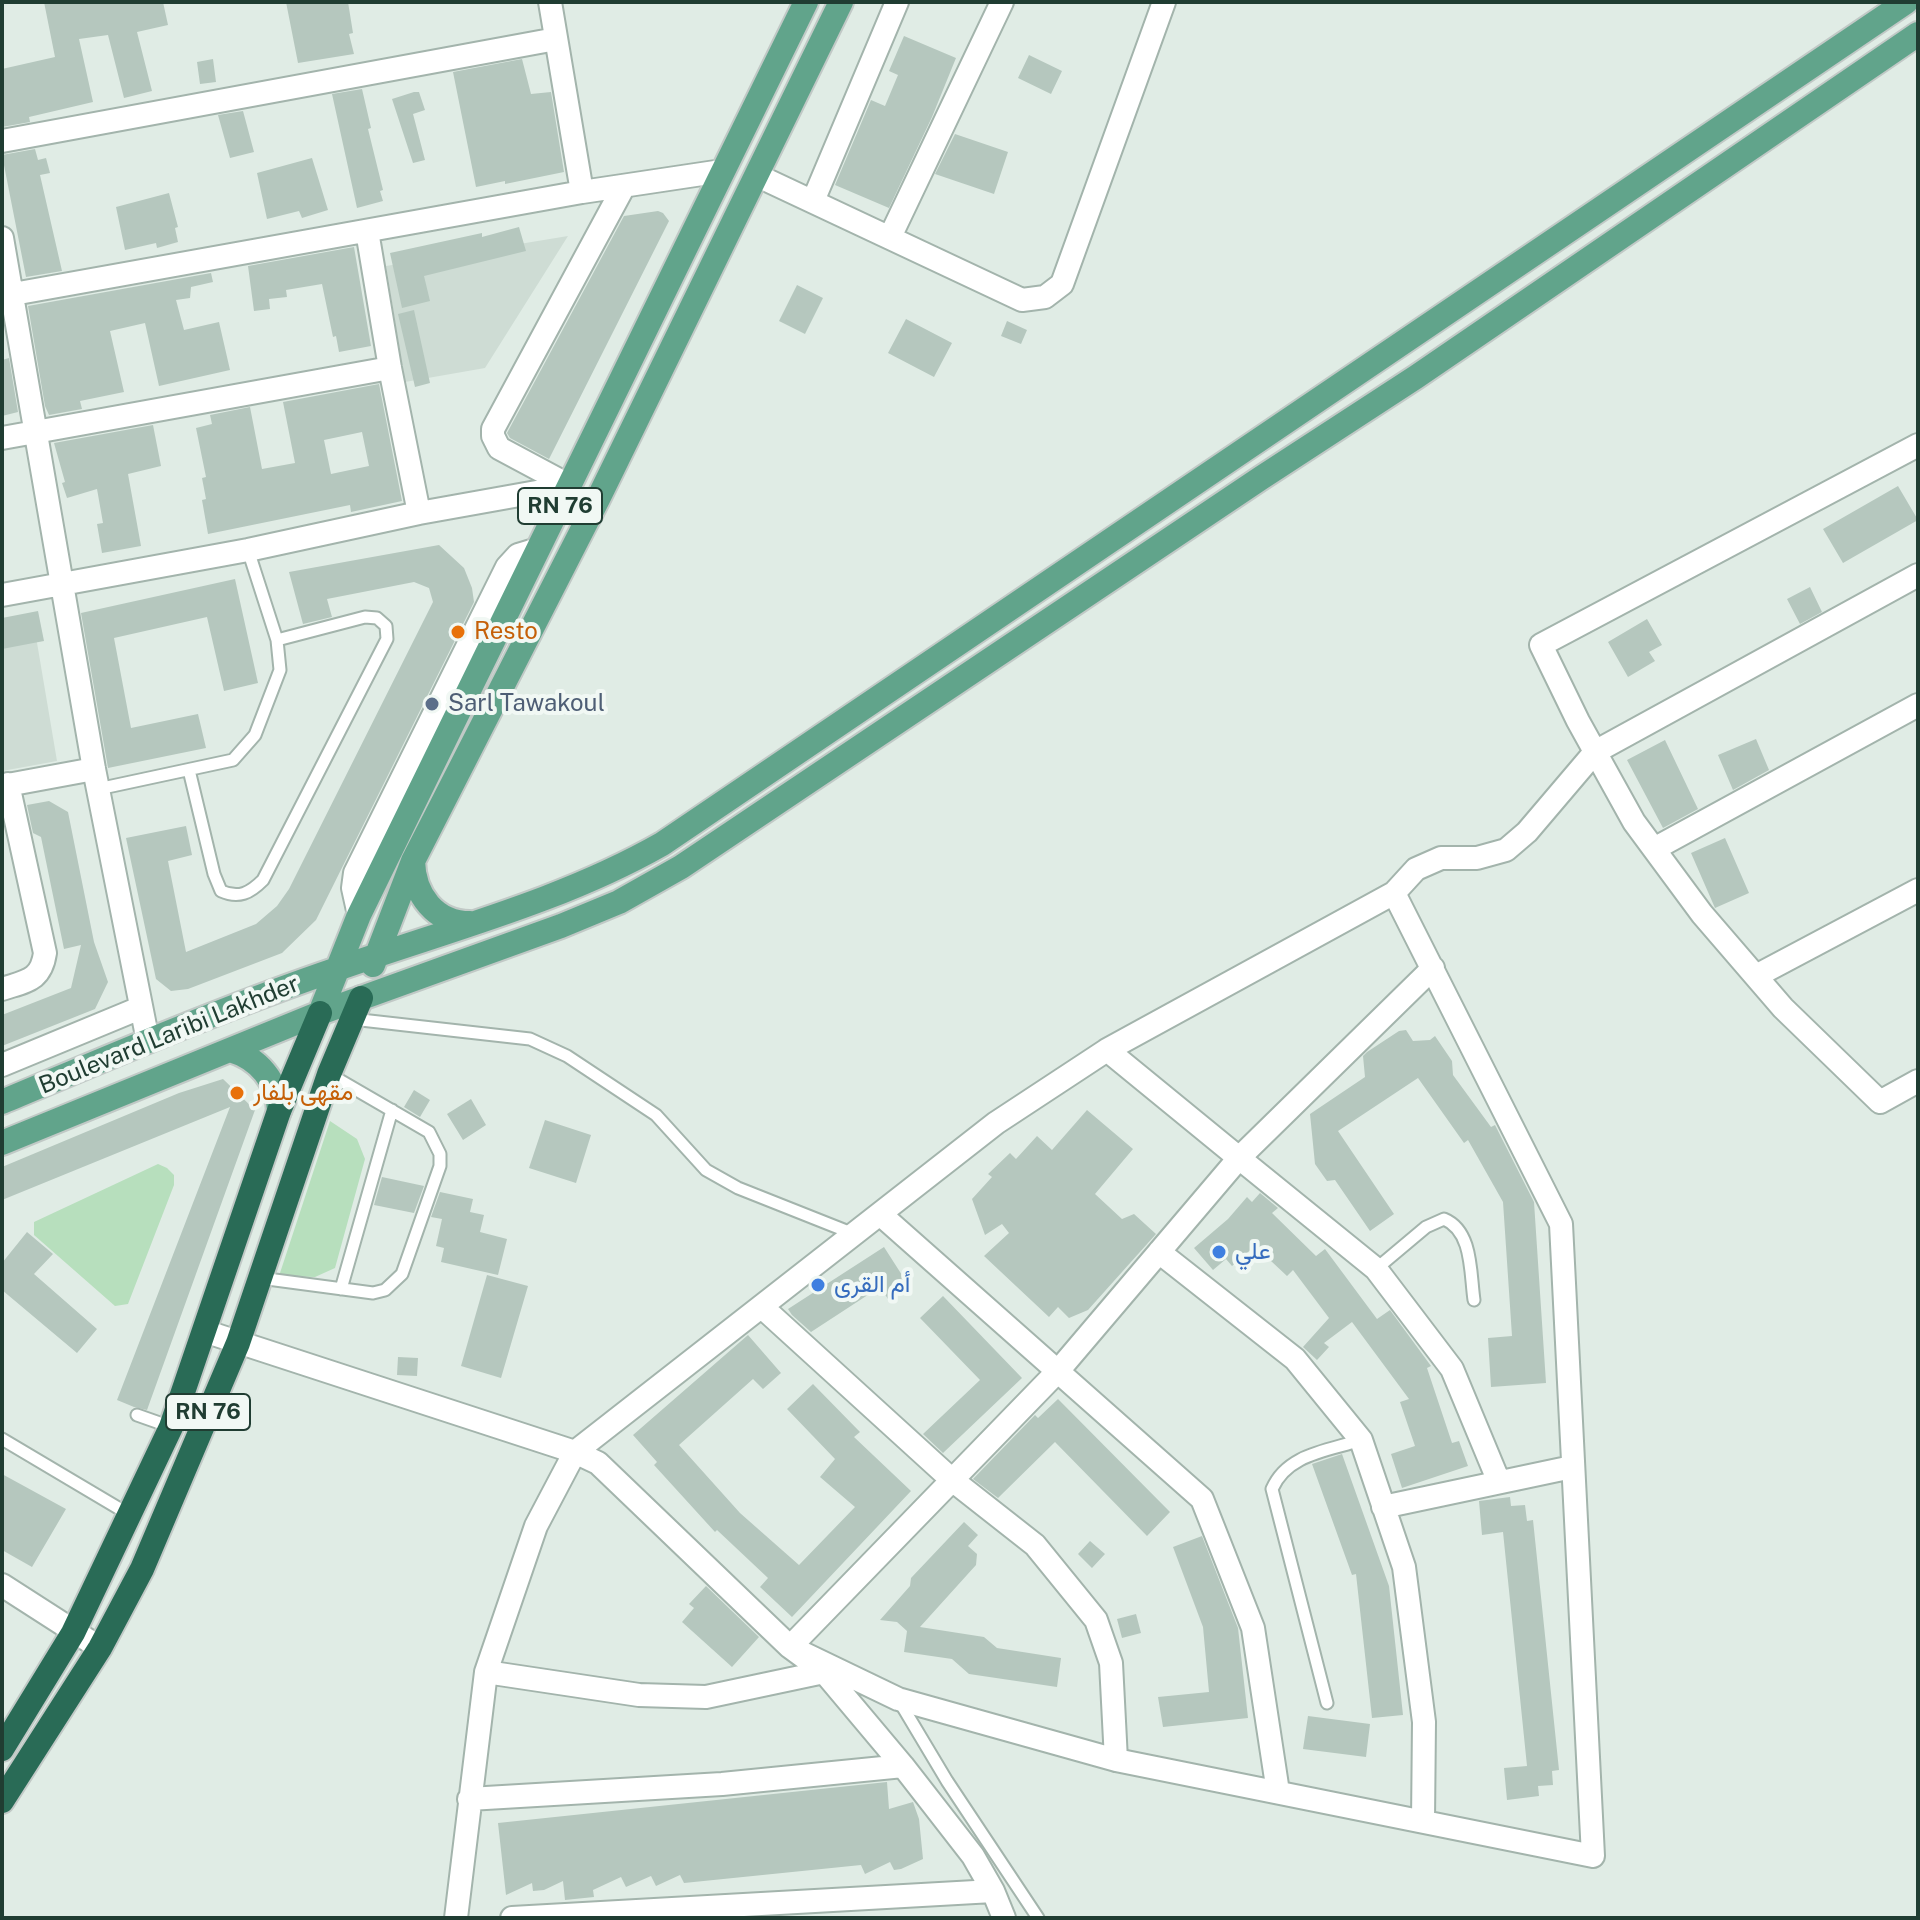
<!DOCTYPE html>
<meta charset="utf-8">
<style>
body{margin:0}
#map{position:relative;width:1920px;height:1920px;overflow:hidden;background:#e0ece5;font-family:"Public Sans",sans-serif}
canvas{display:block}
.frame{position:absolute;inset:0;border:4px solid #203d32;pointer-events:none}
</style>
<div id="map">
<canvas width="1920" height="1920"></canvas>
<div class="frame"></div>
</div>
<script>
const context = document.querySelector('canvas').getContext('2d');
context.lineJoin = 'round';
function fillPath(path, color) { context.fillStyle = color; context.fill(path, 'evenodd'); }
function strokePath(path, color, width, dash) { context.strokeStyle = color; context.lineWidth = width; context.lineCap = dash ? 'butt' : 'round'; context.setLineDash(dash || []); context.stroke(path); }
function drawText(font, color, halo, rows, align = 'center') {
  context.font = font + ' "Public Sans",Vazirmatn,sans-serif'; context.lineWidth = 8; context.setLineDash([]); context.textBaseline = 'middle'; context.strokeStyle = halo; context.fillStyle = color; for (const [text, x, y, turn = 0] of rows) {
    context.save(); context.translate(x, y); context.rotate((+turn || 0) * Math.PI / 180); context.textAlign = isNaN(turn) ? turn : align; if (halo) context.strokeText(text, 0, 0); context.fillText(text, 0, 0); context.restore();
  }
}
const built = new Path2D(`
 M568 236 485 368 405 382 386 266Z
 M34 625 57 761 2 771V630Z`);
const green = new Path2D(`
 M330 1121 357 1139 365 1159 335 1268 315 1277 279 1276Z
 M158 1164 167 1168 174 1175V1185L128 1304 115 1306 34 1235V1222Z`);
const building = new Path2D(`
 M44 2H163L168 25 137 32 152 91 124 98 108 35 79 39 93 102 29 117 30 122 2 127V69L55 57Z
 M286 2H348L353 33 349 34 354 54 298 63Z
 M904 36 956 58 932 117 889 208 835 185 871 100 885 106 898 75 889 71Z
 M1029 55 1062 71 1051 94 1018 78Z
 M213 59 216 82 200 84 197 62Z
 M522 59 531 94 551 92 564 172 505 184V181L476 187 453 72Z
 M362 89 371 128 368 129 383 190 380 191 383 201 357 208 332 94Z
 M414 92H419L425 110 413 114 425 160 413 163 392 99Z
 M243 111 254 152 230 158 218 115Z
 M955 134 1008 152 994 194 935 174Z
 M35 149 38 160 46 158 50 173 40 175 62 271 26 277 2 155Z
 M312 158 328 210 302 218 299 211 267 219 257 173Z
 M169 193 178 227 175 228 178 242 157 248 156 243 125 250 116 207Z
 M658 211 663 213 669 221 549 459 510 438 507 433 624 216Z
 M519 227 526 251 424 276 430 301 402 308 390 253 482 233V237Z
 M354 247 371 346 339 352 336 336 333 337 322 284 286 290 287 297 269 299 270 309 254 311 248 266Z
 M211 273 213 282 191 287 190 298 176 300 184 330 219 322 230 370 159 386 145 323 110 331 124 392 80 401 82 409 49 415 45 406 28 306Z
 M797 285 823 298 805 334 779 321Z
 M414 310 430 383 415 387 398 314Z
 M906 319 952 343 934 377 888 353Z
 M1007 321 1027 330 1021 344 1001 336Z
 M9 358 18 412 2 416V360Z
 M379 384 402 501 351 512 350 505 208 534 202 500 206 499 202 478 206 477 196 428 212 424 210 415 250 407 262 469 295 463 283 402ZM362 432 369 466 331 474 324 440Z
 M153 425 161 466 128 474 141 546 102 553 97 524 103 523 97 489 67 498 62 483 65 482 54 443Z
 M1898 486 1918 520 1843 563 1823 529Z
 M439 545 464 568 472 588 474 602 316 920 282 953 188 989 171 991 156 979 126 838 186 826 192 855 168 861 186 952 256 924 277 906 289 889 433 602 429 588 414 582 327 599 332 617 303 624 289 572Z
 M235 579 258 683 224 691 207 617 114 638 131 728 198 714 206 748 108 768 81 613Z
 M1810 587 1822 612 1800 624 1787 599Z
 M38 611 44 641 2 649V618Z
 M1647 619 1662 645 1649 652 1655 661 1628 677 1608 642Z
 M1756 739 1769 770 1733 790 1718 755Z
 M1665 740 1698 809 1663 828 1627 760Z
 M49 801 68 812 94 942 108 982 95 1009 2 1046V1015L71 988 81 945 64 949 41 837 33 833 27 805Z
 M1725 838 1749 893 1715 908 1691 853Z
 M1406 1030 1413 1041 1430 1040 1435 1036 1452 1061 1453 1075 1491 1127 1495 1125 1534 1202 1546 1383 1491 1387 1488 1338 1512 1336 1503 1202 1468 1140 1464 1143 1418 1078 1338 1131 1394 1214 1370 1231 1335 1180 1327 1181 1315 1164 1310 1114 1365 1077 1363 1056 1367 1052 1399 1031Z
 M223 1079 255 1110 147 1410 134 1407 117 1400 230 1107 2 1200V1167L179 1093Z
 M414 1090 430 1100 420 1117 404 1107Z
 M471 1099 486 1125 463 1140 447 1114Z
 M1087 1110 1133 1149 1095 1194 1122 1219 1134 1214 1156 1234 1088 1310 1069 1318 1058 1307 1049 1317 984 1256 1009 1233 1002 1224 985 1235 972 1199 992 1177 988 1174 1010 1153 1016 1159 1037 1136 1052 1150Z
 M545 1120 591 1135 576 1183 529 1168Z
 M382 1177 424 1186 414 1213 374 1205Z
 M440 1192 473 1199 470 1212 484 1215 480 1232 507 1239 498 1275 441 1262 444 1248 436 1246 442 1219 431 1217Z
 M1260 1193 1278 1208 1272 1213 1316 1256 1325 1249 1377 1319 1390 1310 1431 1366 1427 1368 1452 1443 1459 1441 1468 1466 1402 1488 1391 1454 1415 1446 1400 1402 1409 1399 1352 1322 1324 1343 1329 1347 1317 1360 1303 1347 1329 1318 1293 1270 1287 1276 1255 1246 1232 1266 1226 1259 1213 1270 1194 1248 1228 1219 1247 1197 1252 1202Z
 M27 1232 53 1254 34 1274 97 1329 77 1353 2 1290V1263Z
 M884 1247 909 1286 888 1299 880 1287 811 1332 792 1315 788 1309Z
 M487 1275 528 1286 501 1378 461 1366Z
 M943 1296 1022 1378 943 1453 923 1434 980 1380 920 1318Z
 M748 1335 781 1373 763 1389 753 1379 679 1445 740 1513 799 1565 855 1507 820 1477 835 1459 787 1409 813 1384 860 1432 854 1437 911 1491 792 1617 760 1587 768 1578 717 1530 715 1532 654 1465 657 1462 633 1435Z
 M398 1357 418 1358 417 1376 397 1375Z
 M1058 1399 1170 1512 1147 1536 1055 1442 998 1498 973 1479 1035 1415 1038 1418Z
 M1342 1454 1389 1586 1403 1715 1372 1718 1356 1574 1352 1575 1312 1464Z
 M2 1474 66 1509 32 1567 2 1550Z
 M1510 1497 1511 1506 1525 1505 1527 1521 1533 1520 1559 1770 1552 1771 1553 1785 1538 1786 1539 1796 1507 1800 1504 1768 1527 1766 1503 1532 1482 1535 1479 1501Z
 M964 1522 978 1535 968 1546 977 1554 976 1565 920 1627 984 1637 997 1648 1061 1658 1057 1687 969 1674 952 1659 904 1652 907 1631 897 1622 880 1620 910 1586 911 1578Z
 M1202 1536 1238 1628 1248 1718 1163 1727 1158 1697 1209 1692 1203 1627 1173 1547Z
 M1090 1541 1105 1554 1092 1568 1078 1554Z
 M706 1586 759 1637 732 1667 682 1622 694 1608 689 1604Z
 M1136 1614 1141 1633 1122 1638 1117 1619Z
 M1308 1716 1370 1724 1366 1757 1303 1749Z
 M887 1782 889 1809 913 1802 919 1819 923 1859 901 1869 894 1870 890 1862 865 1874 861 1865 684 1883 680 1875 656 1886 651 1876 626 1887 621 1877 593 1890 594 1897 565 1900 563 1881 544 1890 533 1891 532 1883 506 1895 498 1823Z`);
const lane = new Path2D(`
 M189 770 214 874 221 891C239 899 250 893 263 880L387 639 386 626 377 618 365 617 277 640
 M98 789 233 760 255 735 280 670 277 640 248 550
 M352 1019 530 1039 567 1056 656 1115 706 1170 738 1188 854 1234
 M1376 1269 1426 1227 1444 1219C1473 1231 1470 1273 1474 1300
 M260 1278 373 1293 385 1290 402 1274 440 1166V1154L429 1132 329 1074
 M341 1289 392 1110
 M137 1415 171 1427
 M2 1439 130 1515
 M898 1699 947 1781 1038 1918
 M1327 1703 1272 1489C1287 1454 1327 1451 1361 1440`);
const street = new Path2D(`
 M550 2 582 192
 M2 141 556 39
 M756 175 1022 300 1045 297 1062 284 1164 2
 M813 201 897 2
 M367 231 390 368 419 513
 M890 237 1002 2
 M2 238 94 769 148 1041
 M2 296 582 192 722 171
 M2 438 390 368
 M1918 445 1541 645 1578 721 1634 822 1702 914 1783 1008 1880 1102 1918 1081
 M570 486 499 448 493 436V429L624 186
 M2 595 248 550 419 513 570 486
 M2 786 94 769
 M1654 849 1918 705
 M1394 893 1561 1224 1593 1856 1116 1760 898 1699 790 1647 598 1463 575 1452 996 1123 1107 1050 1394 893 1416 869 1441 858H1477L1506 850 1527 832 1595 752 1918 575
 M359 915 353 888 355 873 507 567 518 555 538 549
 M1433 968 1239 1158 1376 1269 1452 1369 1499 1482
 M1756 976 1918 890
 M2 989C26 981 41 981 45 953L8 784
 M2 1065 140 1008
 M880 1214 1202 1499 1253 1628 1278 1792
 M1159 1252 1295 1359 1361 1440 1404 1567 1424 1722 1423 1821
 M762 1307 951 1479 1035 1545 1096 1620 1111 1663 1116 1760
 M204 1331 575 1452 536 1526 486 1672 456 1918
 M1383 1507 1572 1467
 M2 1585 100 1648
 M486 1672 639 1695 706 1697 824 1672
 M469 1799 722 1784 903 1766
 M512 1918 993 1891
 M1004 1918 993 1891 973 1856 903 1766 824 1672 790 1647 1058 1371 1239 1158 1107 1050`);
const primary = new Path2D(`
 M413 861C414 895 435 923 470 923
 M373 965 413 861 598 499 841 2
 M320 1013 359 915 806 2
 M230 1050C258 1058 278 1081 279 1111
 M2 1102C114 1055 225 1007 340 968 448 930 562 901 662 844L1906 2
 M2 1143 320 1013 561 926 619 902 681 867 1261 478 1416 377 1918 34`);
const highway = new Path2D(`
 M2 1749 73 1633 171 1427 279 1111 320 1013
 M2 1801 100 1648 142 1569 238 1343 329 1074 361 998`);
const markers = [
 [458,632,8,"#e8710a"],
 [432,704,8,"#5c6f8a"],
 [237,1093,8,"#e8710a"],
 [1219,1252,8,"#3f7fe0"],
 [818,1285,8,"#3f7fe0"]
];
const shields = [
 [560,506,84],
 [208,1412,84]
];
const shieldNames = [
 ["RN 76",560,506],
 ["RN 76",208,1412]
];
const foodNames = [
 ["Resto",474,632],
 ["مقهى بلفار",253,1093]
];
const serviceNames = [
 ["Sarl Tawakoul",448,704]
];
const streetNames = [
 ["Boulevard Laribi Lakhder",169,1035,-22]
];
const shopNames = [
 ["علي",1235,1252],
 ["أم القرى",834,1285]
];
fillPath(built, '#cedcd4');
fillPath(green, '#b7dfbd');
fillPath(building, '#b5c7be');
strokePath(lane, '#a3b4ac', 15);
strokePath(street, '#a3b4ac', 26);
strokePath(primary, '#c1c9c6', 28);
strokePath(highway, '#c1c9c6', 28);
strokePath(lane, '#fff', 11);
strokePath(street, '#fff', 22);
strokePath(primary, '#61a48b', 24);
strokePath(highway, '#296b56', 24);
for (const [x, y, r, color] of markers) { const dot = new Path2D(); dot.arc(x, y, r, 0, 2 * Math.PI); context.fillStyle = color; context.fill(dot); strokePath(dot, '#f1f8f4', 3); }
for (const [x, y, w] of shields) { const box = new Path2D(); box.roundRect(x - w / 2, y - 18, w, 36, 6); context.fillStyle = '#f1f8f4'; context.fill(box); strokePath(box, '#203d32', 2); }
drawText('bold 22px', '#203d32', null, shieldNames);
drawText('24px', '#c56008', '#f1f8f4', foodNames, 'left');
drawText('24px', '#4e5e75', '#f1f8f4', serviceNames, 'left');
drawText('24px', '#203d32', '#f1f8f4', streetNames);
drawText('24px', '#366cbe', '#f1f8f4', shopNames, 'left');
</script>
